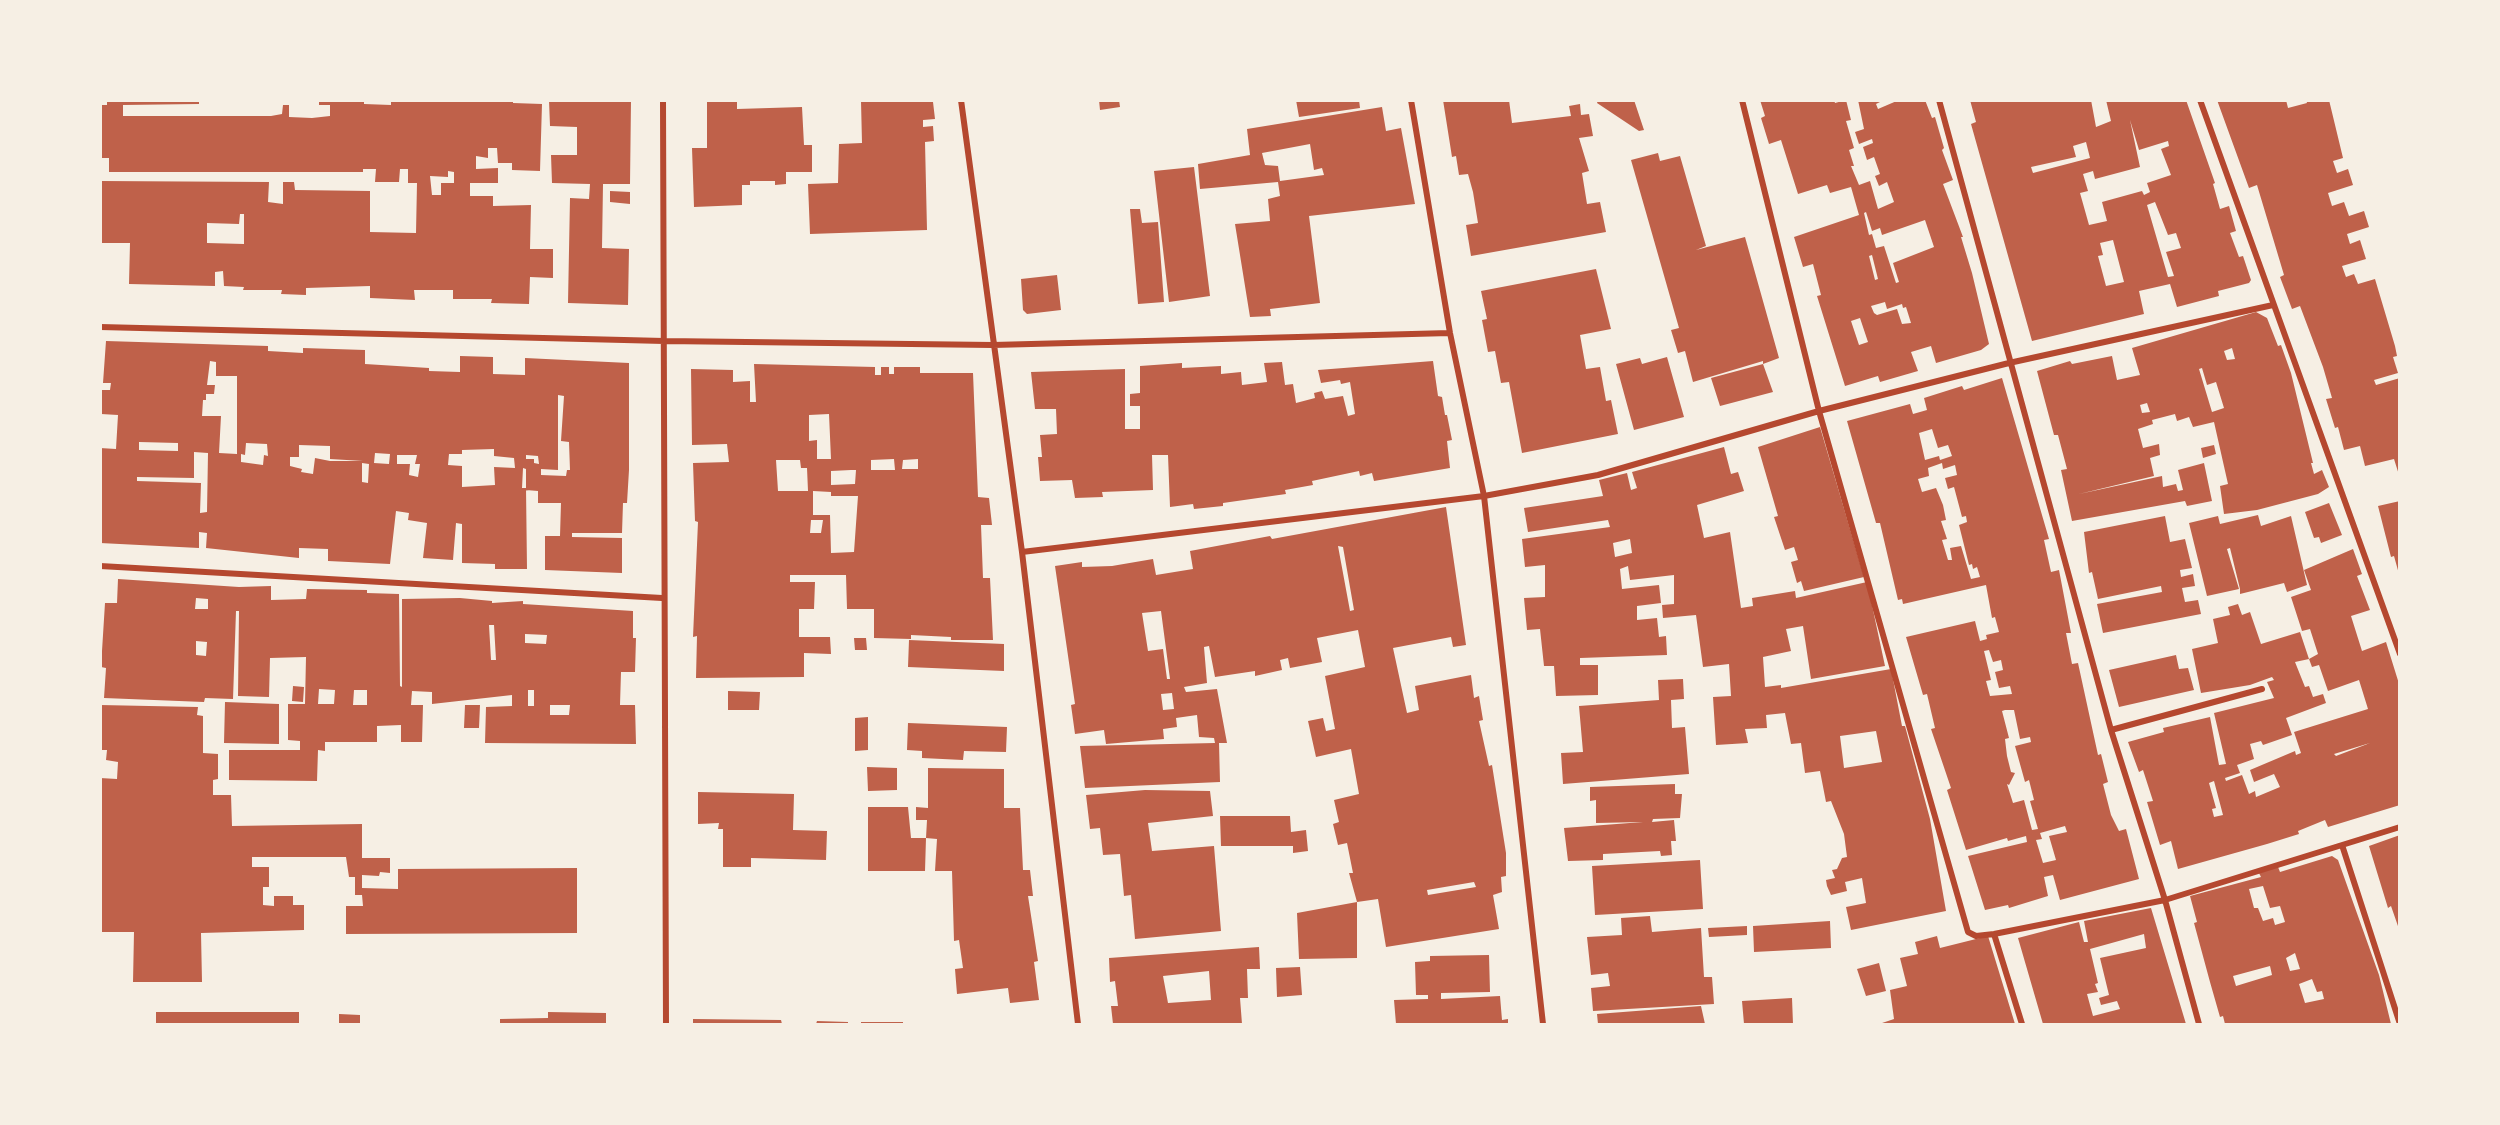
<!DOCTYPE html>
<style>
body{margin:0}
#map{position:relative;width:2500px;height:1125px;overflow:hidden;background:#f6efe4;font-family:Cabin,sans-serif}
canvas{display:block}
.frame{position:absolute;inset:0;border:102px solid #f6efe4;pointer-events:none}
</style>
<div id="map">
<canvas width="2500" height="1125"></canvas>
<div class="frame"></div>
</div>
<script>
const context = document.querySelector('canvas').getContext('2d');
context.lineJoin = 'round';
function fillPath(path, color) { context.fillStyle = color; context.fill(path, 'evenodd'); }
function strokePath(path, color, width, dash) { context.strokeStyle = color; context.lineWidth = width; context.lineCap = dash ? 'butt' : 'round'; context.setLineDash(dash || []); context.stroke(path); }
const building = new Path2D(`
 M107 100H199V104L123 105V116H271L282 114 283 105H289V117L312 118 330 116V105H319V100H364V104L391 105V100H513V103L542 104 540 171 512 170V163H498L497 148H488V158L476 156V169L498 168V183H470V196H493V206L531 205 530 249H553V278L530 277 529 304 491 303 492 299H453V290H414L415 300 370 298V286L306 288V295L281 294 282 290H243L244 287 224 286 223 271 215 272V286L129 284 130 243H100V181L269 182 268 202 283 204V182H294L295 190 370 191V232L416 233 417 183H408V169H400L399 182H375L376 169H363V172H109V158H100V105H107ZM448 171 454 172V183H441V195H432L430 176 448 177ZM240 214H244V244L207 243V223L239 224Z
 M549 100H631L630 184H603L602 248 629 249 628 305 568 303 570 198 589 199 590 184 552 183 551 155H577V127L550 126Z
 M707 100H737V109L802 107 804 145H812V172H786V184L775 185V181H750V185H742V205L694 207 692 148H707Z
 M1099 100H1119L1120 107 1100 110Z
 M1296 100H1359L1360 108 1299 117Z
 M1443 100H1509L1512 123 1571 116 1569 106 1580 104 1581 115 1589 114 1593 136 1579 138 1589 171 1582 173 1587 204 1600 202 1606 232 1471 256 1466 225 1478 223 1473 192 1468 174 1459 175 1456 156 1452 157Z
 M1598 100H1634L1644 130 1639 131 1597 103Z
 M1760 100H1834L1835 103 1846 100 1851 120 1846 121 1854 148 1849 150 1854 166H1851L1859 185 1870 181 1878 209 1894 202 1887 182 1879 186 1875 176 1880 174 1874 157 1867 160 1863 147 1873 143 1872 139 1859 144 1855 132 1864 129 1858 100H1884L1876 104 1878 109 1899 100H1925L1932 118 1935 117 1944 148 1942 150 1953 180 1943 184 1963 237H1961L1972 273 1989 344 1981 350 1936 363 1931 346 1911 352 1918 371 1880 382 1878 376 1845 386 1817 296 1821 295 1813 264 1803 267 1794 237 1859 215 1851 187 1830 193 1827 185 1798 194 1781 140 1769 144 1761 118 1765 116ZM1866 212 1872 231 1880 228 1882 235 1925 220 1934 247 1893 263 1899 282 1896 283 1884 246 1876 248 1872 234 1869 235 1864 213ZM1872 255 1878 279 1875 280 1869 256ZM1885 302 1887 309 1902 304 1903 308 1906 307 1911 323 1902 324 1897 309 1877 315 1874 313 1871 306ZM1860 318 1868 342 1859 345 1851 321Z
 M1970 100H2091L2096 127 2111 121 2106 100H2186L2215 183 2213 184 2220 209 2229 206 2236 231 2230 233 2239 257 2243 256 2251 280 2249 283 2218 291 2219 296 2177 307 2170 284 2139 291 2144 314 2032 341 1971 124 1976 122ZM2130 120 2139 150 2168 141 2169 146 2161 149 2171 175 2147 183 2150 192 2144 195 2142 191 2102 202 2107 221 2089 225 2080 193 2088 191 2083 174 2093 171 2095 179 2140 167ZM2086 142 2090 158 2033 173 2031 167 2076 157 2073 146ZM2155 202 2168 235 2176 233 2181 248 2166 252 2174 276 2168 277 2147 205ZM2113 240 2124 282 2106 286 2098 256 2103 255 2100 243Z
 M2217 100H2286L2288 108 2307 103 2306 100H2329L2343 158 2333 161 2337 173 2348 169 2353 185 2328 193 2332 206 2344 202 2349 216 2364 211 2369 227 2347 234 2350 244 2360 240 2366 259 2342 266 2346 277 2354 274 2358 284 2375 279 2395 346 2397 356 2393 357 2398 373 2374 380 2376 385 2400 378V478L2394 459 2365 466 2360 446 2344 450 2338 427 2335 428 2326 399 2332 398 2323 367 2300 306 2292 309 2280 277 2284 275 2257 185 2249 188Z
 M861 101 933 102 935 119 923 120V127L933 126 934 141 925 142 927 230 810 234 808 184 838 183 839 144 862 143Z
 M1382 107 1386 131 1401 128 1415 204 1309 216 1320 303 1270 309 1271 316 1250 317 1235 224 1270 221 1268 199 1280 196 1278 182 1200 189 1198 164 1250 155 1247 129ZM1310 144 1314 170 1322 168 1324 175 1280 181 1278 166 1265 165 1262 153Z
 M1658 153 1660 161 1680 156 1706 246 1696 250 1745 237 1779 358 1763 364 1773 392 1720 406 1711 378 1763 364V361L1693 382 1685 351 1678 353 1671 330 1679 328 1631 160Z
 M1194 167 1210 296 1169 302 1154 171Z
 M610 191 630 192V204L610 202Z
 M1130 209H1140L1142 223 1158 222 1164 302 1138 304Z
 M1596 269 1611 329 1580 335 1586 369 1600 367 1606 401 1611 400 1618 434 1522 453 1509 382 1501 383 1495 351 1488 352 1482 320 1487 319 1481 291Z
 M1057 275 1061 310 1027 314 1023 310 1021 279Z
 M2256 312 2267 318 2278 346 2281 345 2291 373 2313 463H2311L2314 474 2322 470 2329 487 2318 494 2257 510 2224 514 2220 486 2228 484 2214 422 2193 427 2189 417 2177 421 2175 414 2152 420 2153 424 2138 429 2143 448 2159 444 2160 455 2150 458 2154 476 2079 494 2162 476 2163 487 2176 484 2178 491 2183 490 2178 470 2204 463 2212 501 2187 506 2185 501 2072 521 2061 470 2067 469 2058 435H2054L2037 371 2070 361 2072 364 2112 356 2117 380 2140 375 2132 348ZM2232 348 2235 359 2227 360 2224 351ZM2202 368 2207 385 2216 382 2224 408 2212 412 2199 369ZM2147 403 2150 412 2142 413 2140 405Z
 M106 341 268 346V351L303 353V348L365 350V364L429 368V371L460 372V356L493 357V374L525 375V358L629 363V470L627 503H623L622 533H572V537L622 538V573L545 570V536H560L561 503H538V491L526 490V469L523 468 522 488H526L527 569H495V564L462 563V524L456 523 453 560 423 558 427 523 408 520 409 513 396 511 390 564 328 561V549L299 548V558L206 548 207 533 199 532V548L100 543V448L116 449 118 415 101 414 102 390H110L111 383H103ZM210 361 216 362V376H237V454L219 453 221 416H202L203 400H206V394H214L215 385H207ZM558 395 564 396 561 441 569 442 570 470H567L566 476 541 475V469L558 470ZM139 442 178 443V451L139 450ZM246 443 267 444 268 456 264 455 263 465 241 462V454L245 455ZM299 445 330 446V459L363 461H330L315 458 313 474 301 472 302 469 290 466V457H299ZM494 449V456L514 458 515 468 494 467 495 485 462 487V466L448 465 449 454H462V450ZM194 452 208 453 207 512 200 513 201 483 137 481V477L194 478ZM375 453 390 454 389 464 374 463ZM397 455H417L415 464H420L418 477 409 475 410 464H397ZM526 455 538 456 539 464 534 463V459H526ZM362 463 369 464 368 483 362 482Z
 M1667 357 1684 417 1634 430 1616 364 1640 358 1642 364Z
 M1433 361 1438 396 1442 397 1445 415H1447L1452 440 1447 441 1450 468 1374 481 1372 473 1360 476 1359 471 1312 481 1313 485 1285 490 1286 494 1223 503V506L1194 509 1193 504 1170 507 1168 455H1152L1153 490 1102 492 1103 497 1075 498 1072 480 1040 481 1038 457H1042L1040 435 1057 434 1056 409H1035L1031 372 1125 369V429H1140V406H1130V394L1140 393V366L1182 363V368L1221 366V374L1241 372 1242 385 1267 382 1264 363 1282 362 1285 385 1293 384 1296 403 1315 398 1314 393 1322 391 1325 399 1343 396 1348 416 1355 414 1350 382 1341 384 1340 380 1321 383 1318 370Z
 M754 364 875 367V375H881V367H889V374H894V367H920V373H973L978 497 989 498 992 525H981L983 578H990L993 640H951V637L911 635V639L874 638V609H847L846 575H790V582H815L814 609H799V637H830L831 654 804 653V677L696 678 697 636 693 637 698 522 695 521 693 463 729 462 727 444 692 445 691 369 733 370V382L750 381V402H756ZM829 414 831 459H817V440L809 441V415ZM894 459 895 470H871V460ZM918 459V469H902L903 460ZM776 460H800L801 468H807L808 491H778ZM851 470H856L855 484 831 485V471ZM813 491 831 492V496H858L854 552 831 553 830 515H813ZM811 520H823L821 533H810Z
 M2002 378 2049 539 2044 540 2051 572 2059 570 2071 633H2066L2072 664 2078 663 2098 755 2101 754 2108 782 2103 784 2111 815 2119 831 2126 829 2139 879 2060 900 2053 875 2044 877 2048 896 2009 908 2008 905 1985 910 1968 856 2027 842 2026 836 2008 841 2007 838 1966 850 1947 790 1951 788 1931 729 1935 728 1927 694 1923 695 1906 637 1975 621 1980 641 1987 639 1986 635 1999 632 1995 617 1992 618 1986 585 1903 604 1902 599 1898 600 1880 523H1876L1847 421 1910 404 1913 414 1927 410 1924 398 1962 386 1964 390ZM1932 429 1938 448 1948 445 1952 456 1940 460 1939 456 1925 460 1919 433ZM1942 463 1943 469 1955 465 1957 475 1945 478 1948 489 1954 487 1962 517 1966 516 1967 522 1959 525 1969 565 1972 564 1973 569 1977 567 1980 577 1971 579 1961 546 1950 548 1952 560H1948L1942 540 1947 539 1941 521 1946 520 1943 505 1936 488 1922 492 1918 479 1929 476 1928 468ZM1989 650 1993 662 2001 660 2003 670 1995 672 1999 688 2010 686 2012 694 1990 696 1986 681 1991 680 1984 651ZM2005 710H2014L2020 739 2030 737 2031 742 2015 746 2025 782 2029 780 2034 800 2030 801 2038 829 2032 830 2024 800 2013 803 2007 784 2009 785 2015 773 2011 772 2007 756 2005 739 2009 738 2002 711ZM2065 826 2067 832 2049 836 2056 860 2043 863 2036 840 2042 839 2040 833Z
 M1820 427 1864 577 1804 591 1801 581 1797 583 1791 562 1798 560 1794 547 1785 550 1774 517 1778 516 1758 447Z
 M2214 445 2216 454 2203 458 2201 448Z
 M1724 447 1731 474 1738 472 1744 491 1697 505 1704 538 1730 532 1741 608 1753 606 1752 598 1795 591 1796 598 1867 582 1885 666 1811 679 1803 626 1786 629 1791 651 1763 657 1765 687 1781 685V688L1891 669 1902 726H1905L1930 819 1946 911 1851 930 1846 907 1866 903 1862 878 1845 882 1847 891 1831 895 1827 886 1826 880 1835 878 1832 870 1837 869 1842 858 1847 857 1844 834 1831 801 1826 802 1820 771 1805 773 1801 743 1791 744 1785 713 1766 715 1767 728 1745 729 1748 743 1716 745 1713 697 1731 696 1729 664 1703 667 1696 615 1663 618 1662 605 1674 604V575L1630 580 1628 566 1620 569 1622 589 1659 585 1661 603 1637 606V620L1657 618 1659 637 1666 636 1667 655 1580 658V665H1598V695L1556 696 1554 666H1544L1540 629 1527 630 1524 598 1545 597V565L1525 567 1522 539 1610 527 1608 520 1528 532 1524 508 1603 496 1599 480 1627 473 1631 490 1637 488 1632 472ZM1630 539 1632 553 1615 557 1613 543ZM1876 731 1882 762 1844 768 1840 736Z
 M2400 501V574H2399L2394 556 2391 557 2378 506Z
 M2329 503 2342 535 2321 543 2319 537 2314 538 2305 512Z
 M1446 507 1466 645 1453 647 1451 637 1393 648 1407 713 1419 710 1415 686 1471 675 1474 698 1479 696 1483 720 1479 721 1489 766 1492 765 1506 853V876L1501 877 1502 892 1493 895 1499 929 1386 947 1378 899 1357 902V958L1299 959 1297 913 1357 902 1349 873H1353L1347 843 1338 845 1333 824 1339 822 1334 800 1359 794 1351 749 1316 757 1308 721 1323 718 1326 731 1335 729 1325 676 1365 667 1358 630 1317 638 1322 662 1290 668 1288 658 1280 660 1282 670 1255 676V671L1215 677 1209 646 1204 647 1207 683 1184 687 1186 692 1217 689 1227 743H1219L1220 782 1085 788 1080 746 1215 743 1214 738 1199 737 1197 715 1176 718 1177 727 1163 729 1164 739 1106 744 1104 730 1075 734 1071 705 1075 704 1055 566 1082 562V567L1112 566 1153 559 1156 575 1193 569 1190 551 1270 536 1272 539ZM1338 546 1343 547 1354 610 1350 611ZM1161 611 1170 679H1167L1163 649 1148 651 1142 613ZM1172 693 1174 709 1163 710 1161 694ZM1474 882 1476 887 1428 895 1427 890Z
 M2258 515 2261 526 2291 516 2307 585 2287 592 2284 583 2240 594V589L2230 548 2227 549 2239 589 2207 596 2189 523 2218 516 2220 524Z
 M2165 516 2170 542 2185 539 2192 568 2180 570 2181 577 2193 574 2195 586 2182 588 2185 602 2198 600 2201 614 2103 633 2097 604 2162 592 2161 586 2098 599 2092 572 2089 573 2084 532Z
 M2353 549 2362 574 2357 576 2370 610 2351 616 2362 651 2386 642 2400 687V805L2328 827 2325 820 2298 831 2299 834 2267 844 2178 869 2171 841 2160 845 2147 802 2153 801 2143 770 2139 772 2128 742 2164 732 2163 728 2210 717 2219 765 2226 764 2214 713 2274 698 2267 682 2274 680 2272 677 2250 685 2201 693 2192 649 2218 643 2213 619 2230 615 2228 607 2238 604 2242 615 2250 612 2261 644 2300 632 2309 659 2295 662 2305 687 2309 686 2313 697 2323 694 2326 703 2286 718 2292 735 2263 745 2261 741 2250 744 2254 759 2237 765 2240 773 2225 778 2226 781 2242 775 2249 794 2255 791 2256 797 2280 787 2274 774 2254 782 2250 770 2295 751 2296 755 2301 753 2294 732 2368 709 2359 680 2328 691 2319 665 2312 667 2309 659 2318 654 2310 629 2302 631 2291 597 2311 590 2304 570ZM2370 743 2336 756 2334 754ZM2214 781 2223 815 2214 817 2212 809 2216 808 2209 783Z
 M118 579 239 587 271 586V600L306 599 307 589 367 590V593L399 594 400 686 402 687V599L460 598 492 601V603L523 601V604L633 611V638H636L635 672H621L620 705H635L636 744 485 743 486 707 512 706V695L432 704V692L412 691 411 705H423L422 742H401V725L377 726V742H325V751L318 750 317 781 229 780V750H300V741L288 740V704H305L306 657 270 658 269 697 238 696 239 611H236L233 699 205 698 204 702 104 698 106 668 101 667 105 603H117ZM196 598 208 599V609H195ZM489 625H494L496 660H491ZM525 634 547 635 546 644 525 643ZM196 641 207 642 206 656 196 655ZM319 689 335 690 334 704H318ZM354 690H367V705H353ZM528 690H534V706H528ZM550 705H570L569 715H550Z
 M854 638H866L867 650H855Z
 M909 640 1004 644V671L908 667Z
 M2176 655 2179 669 2188 668 2194 690 2119 707 2109 670Z
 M1683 679 1684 699 1671 700 1672 728 1685 727 1689 774 1563 784 1561 753 1583 752 1579 706 1659 700 1658 680Z
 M293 686 304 687 303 702 292 701Z
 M728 691 760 692 759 710H728Z
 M225 702 279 704V744L224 743Z
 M100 705 198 707 197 715 203 716V753L218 754V779L213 780V795H231L232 826 362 824V858H390V873L380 872 379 876 362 875V888L398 889V869L577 868V933L346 934V906H363L362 895H355V877H349L346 857H252V867H269V887H263V905L274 906V896H293V905H304V930L201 933 202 982H133L134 932H102L100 778 117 779 118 762 106 760 107 750H100Z
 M465 705H480L479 728H464Z
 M868 717V750L855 751V718Z
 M908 723 1007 727 1006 752 964 751 963 760 922 758V751L907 750Z
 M867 767 897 768V790L868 791Z
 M928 768 1004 769V808H1020L1023 870H1030L1033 896H1028L1038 961 1034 962 1039 1000 1010 1003 1008 988 957 994 955 969 963 968 959 940 954 941 952 871H935L937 839 926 838 927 820H916V807L928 808Z
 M1675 784V794H1682L1680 818 1653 819 1652 822 1674 820 1676 841H1671L1672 855 1661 856 1660 851 1603 854V860L1568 861 1564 828 1643 822 1596 823V800L1590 801V787Z
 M1145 790 1210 791 1213 816 1148 823 1152 851 1214 846 1221 931 1135 939 1131 895 1124 896 1120 854 1103 855 1100 828 1090 829 1086 795Z
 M698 792 794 794 793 830 827 831 826 860 751 858V867H723V829H718L719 823 698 824Z
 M868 807H908L911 838H926L925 871H868Z
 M1220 816H1290L1291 832 1306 830 1308 851 1293 853V846H1221Z
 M2400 835V929H2399L2391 906 2388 908 2369 846Z
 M2332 856 2338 860 2379 975 2391 1024H2225L2223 1016 2220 1017 2210 982 2194 923 2197 922 2190 896 2261 877 2259 873 2278 867 2280 872ZM2263 886 2270 908 2280 906 2285 922 2275 925 2273 918 2263 921 2258 908H2254L2249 889ZM2295 953 2300 969 2290 971 2286 958ZM2270 966 2272 975 2236 986 2233 976ZM2312 979 2317 992 2322 991 2324 999 2305 1003 2299 984Z
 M1700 860 1703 909 1595 915 1592 866Z
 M2151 908 2186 1024H2043L2018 938 2079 922 2084 942H2088L2084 921ZM2144 934 2146 948 2100 958 2109 995 2099 998 2101 1005 2117 1001 2120 1009 2093 1016 2087 994 2098 992 2095 984 2098 983 2090 949Z
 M1650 916 1652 932 1701 928 1704 977H1712L1714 1004 1593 1011 1591 988 1610 986 1608 973 1591 975 1587 937 1622 935 1621 918Z
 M1830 921 1831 948 1754 952 1753 926Z
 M1747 926V935L1709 937 1708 928Z
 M1937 936 1940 948 1988 936 2015 1024H1879L1894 1019 1890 990 1907 986 1900 958 1918 954 1915 942Z
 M1259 947 1260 969H1247L1248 998H1240L1242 1024H1113L1111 1006H1118L1115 981 1110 982 1109 958ZM1209 971 1211 1000 1168 1003 1163 976Z
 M1489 955 1490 992 1441 993V999L1500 996 1502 1020 1508 1019V1024H1396L1394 1000 1428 999V995H1416L1415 962 1430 961V956Z
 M1879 963 1886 991 1866 996 1857 969Z
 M1300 967 1302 995 1277 997 1276 968Z
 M1792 998 1793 1024H1744L1742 1001Z
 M1701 1006 1705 1024H1598L1597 1014Z
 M156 1012H299V1024H156Z
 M548 1012 606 1013V1024H500V1019L548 1018Z
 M339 1014 360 1015V1024H339Z
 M693 1019 781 1020 782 1024H693Z
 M817 1021 848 1022V1024H816Z
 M861 1022H903V1024H861Z`);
const minor = new Path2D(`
 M663 100 666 1024
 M961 100 1022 552 1078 1024
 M1411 100 1450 333 1484 496 1543 1024
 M1742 100 1819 411 1968 932 1976 936 1994 934 2165 900 2400 827
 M1939 100 2111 730 2165 900 2199 1024
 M2200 100 2400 654
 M100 327 664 341 993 345 1450 333
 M1022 552 1484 496 1598 475 1819 411 2009 363 2273 305
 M100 566 662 598
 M2111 730 2262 689
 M2342 845 2400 1024
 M1994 934 2022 1024`);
fillPath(building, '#bf614a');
strokePath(minor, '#b5482f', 6);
</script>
